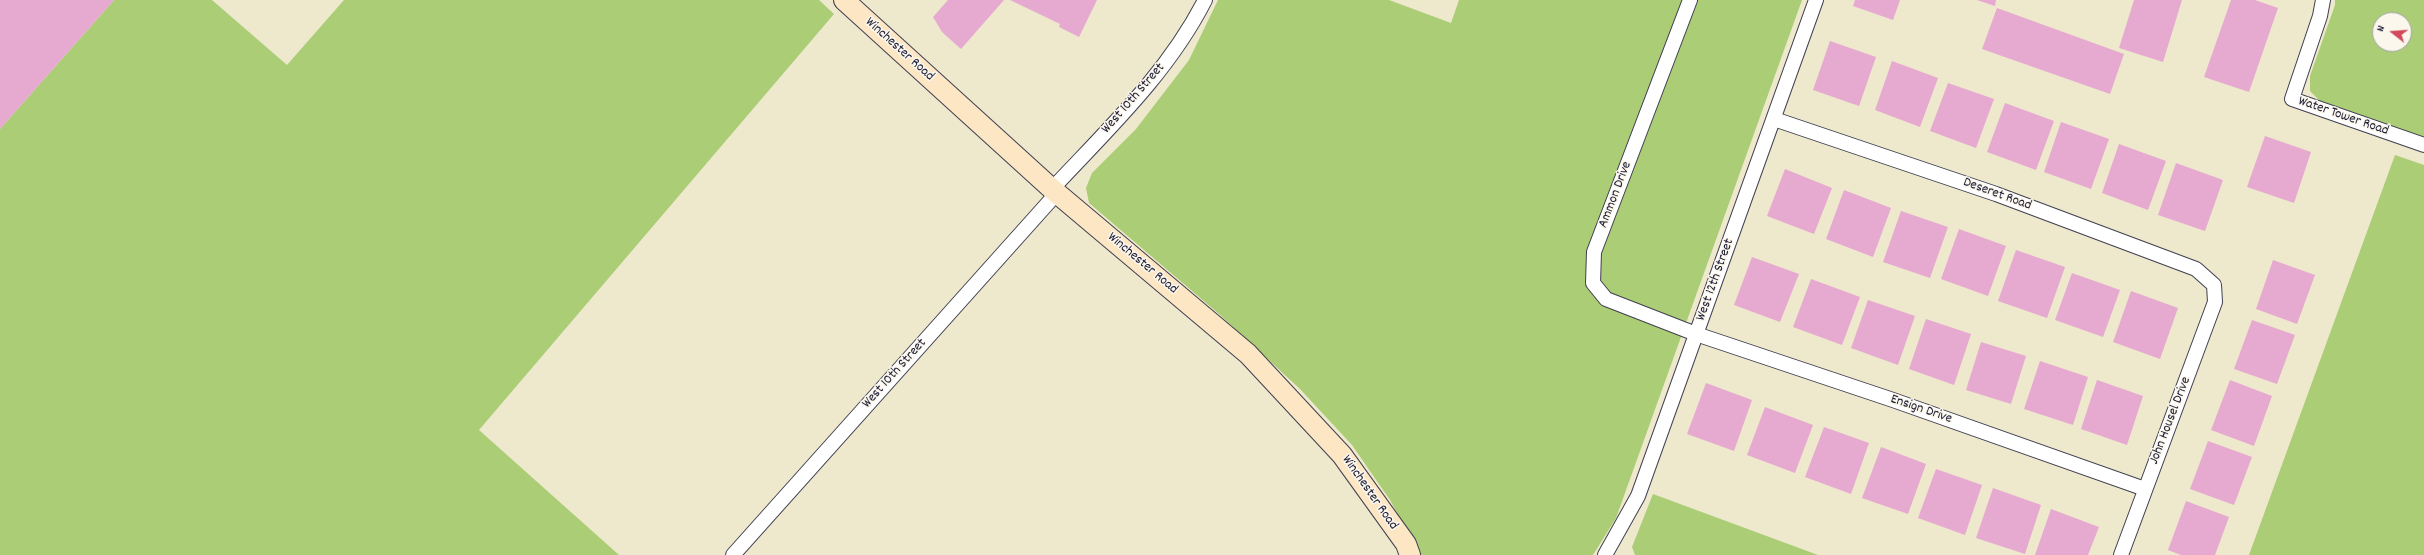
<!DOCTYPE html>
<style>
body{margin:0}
#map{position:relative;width:2424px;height:555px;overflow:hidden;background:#eee8cc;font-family:Dekko,sans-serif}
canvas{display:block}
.north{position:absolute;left:2372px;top:12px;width:40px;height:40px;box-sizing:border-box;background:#fbf7ec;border:1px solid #a4a2a5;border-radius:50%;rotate:287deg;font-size:11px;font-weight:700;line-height:16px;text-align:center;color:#22223b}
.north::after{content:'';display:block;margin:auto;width:14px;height:18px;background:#d1495b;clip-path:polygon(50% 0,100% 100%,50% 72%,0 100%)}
</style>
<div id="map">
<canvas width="2424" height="555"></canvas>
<div class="north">N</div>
</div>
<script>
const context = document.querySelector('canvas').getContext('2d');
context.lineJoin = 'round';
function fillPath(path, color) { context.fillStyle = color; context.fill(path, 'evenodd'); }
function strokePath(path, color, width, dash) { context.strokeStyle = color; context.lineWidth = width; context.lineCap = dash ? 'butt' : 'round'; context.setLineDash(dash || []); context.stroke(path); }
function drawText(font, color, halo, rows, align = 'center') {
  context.font = font + ' Dekko,sans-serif'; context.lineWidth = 3; context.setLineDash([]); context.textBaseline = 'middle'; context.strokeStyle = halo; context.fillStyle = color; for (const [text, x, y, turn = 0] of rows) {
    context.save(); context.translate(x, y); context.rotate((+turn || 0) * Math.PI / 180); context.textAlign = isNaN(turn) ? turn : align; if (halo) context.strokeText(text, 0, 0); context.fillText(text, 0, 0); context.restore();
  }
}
const green = new Path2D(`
 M114 0H212L287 65 344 0H819L834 14 479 430 619 555H0V129Z
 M1218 0H1389L1451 23 1459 0H1802L1616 518 1593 555H1420L1390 500 1352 445 1300 389 1219 314 1089 203 1086 188 1092 173 1136 129 1189 60Z
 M2335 0H2424V139L2321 102 2310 91V76L2335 5ZM2380 20H2404V44H2380Z
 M2395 155 2424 165V555H2249Z
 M1653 494 1818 555H1635L1632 547Z`);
const building = new Path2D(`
 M0 0H114L0 129Z
 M948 0H1004L961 49 942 32 933 17Z
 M1010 0H1097L1079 37 1059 27 1060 24Z
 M1855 0H1900L1893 20 1853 6Z
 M1977 0H1996L1995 6Z
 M2134 0H2182L2163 62 2119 48Z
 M2231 0H2255L2278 8 2249 92 2204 77Z
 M1997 8 2124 54 2110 94 1982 49Z
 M1830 41 1876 57 1859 106 1813 90Z
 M1892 61 1938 78 1920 127 1875 110Z
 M1948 83 1994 99 1976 148 1930 131Z
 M2005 103 2054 121 2036 170 1987 152Z
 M2061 122 2109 139 2091 189 2044 172Z
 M2265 136 2311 152 2294 203 2247 187Z
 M2119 144 2166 161 2148 210 2102 193Z
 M2176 163 2223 180 2205 231 2158 215Z
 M1785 169 1832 188 1814 234 1767 216Z
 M1844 190 1891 208 1873 257 1826 239Z
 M1901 211 1948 227 1930 278 1883 262Z
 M1959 229 2006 246 1988 296 1941 279Z
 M2016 250 2065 267 2047 318 1998 301Z
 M1752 257 1799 274 1780 322 1734 305Z
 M2273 260 2315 275 2297 324 2256 309Z
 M2072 273 2120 290 2103 337 2055 320Z
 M1811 279 1860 297 1842 345 1793 327Z
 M2131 291 2178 308 2160 359 2113 342Z
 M1868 300 1915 316 1898 365 1851 348Z
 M1926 319 1971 334 1954 385 1909 369Z
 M2252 320 2295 335 2277 384 2234 369Z
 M1981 342 2026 356 2011 404 1966 390Z
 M2040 361 2088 377 2073 425 2024 409Z
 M2097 380 2143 396 2127 445 2081 429Z
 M2230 380 2272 396 2254 446 2211 430Z
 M1706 383 1752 400 1734 451 1687 434Z
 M1765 407 1813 425 1795 473 1747 455Z
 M1824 427 1869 443 1851 494 1805 477Z
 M2208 441 2252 457 2234 505 2190 489Z
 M1881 447 1926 464 1908 514 1862 498Z
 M1936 469 1982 485 1965 535 1918 518Z
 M1993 488 2041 505 2025 554 1976 538Z
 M2186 501 2229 517 2215 555H2181L2168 550Z
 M2051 509 2099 527 2088 555H2035Z`);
const street = new Path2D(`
 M1690 0 1594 252 1593 283 1606 299 1696 334 1893 400 2145 489
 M2323 0 2320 16 2292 99 2424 145
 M1774 119 1996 194 2196 269 2214 285 2215 302 2121 555
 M1052 189C1107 130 1168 73 1205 0
 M733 555 1057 193
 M1605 555 1638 496 1816 0`);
const secondary = new Path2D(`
 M844 0 1052 189 1248 354 1342 455 1406 544 1410 555`);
const streetNames = [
 ["Winchester Road",899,50,42],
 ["West 10th Street",1134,99,-49],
 ["Water Tower Road",2343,117,19],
 ["Ammon Drive",1616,195,-69],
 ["Deseret Road",1997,195,20],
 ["Winchester Road",1142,264,40],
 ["West 12th Street",1716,280,-70],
 ["West 10th Street",895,374,-48],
 ["Ensign Drive",1921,410,19],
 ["John Housel Drive",2171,421,-69],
 ["Winchester Road",1369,493,55]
];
fillPath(green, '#aacd76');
fillPath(building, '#e6aad0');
strokePath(street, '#414051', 16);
strokePath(secondary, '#414051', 22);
strokePath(street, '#fff', 14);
strokePath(secondary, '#fce6c4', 20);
drawText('14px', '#22223b', '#fbf7ec', streetNames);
</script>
